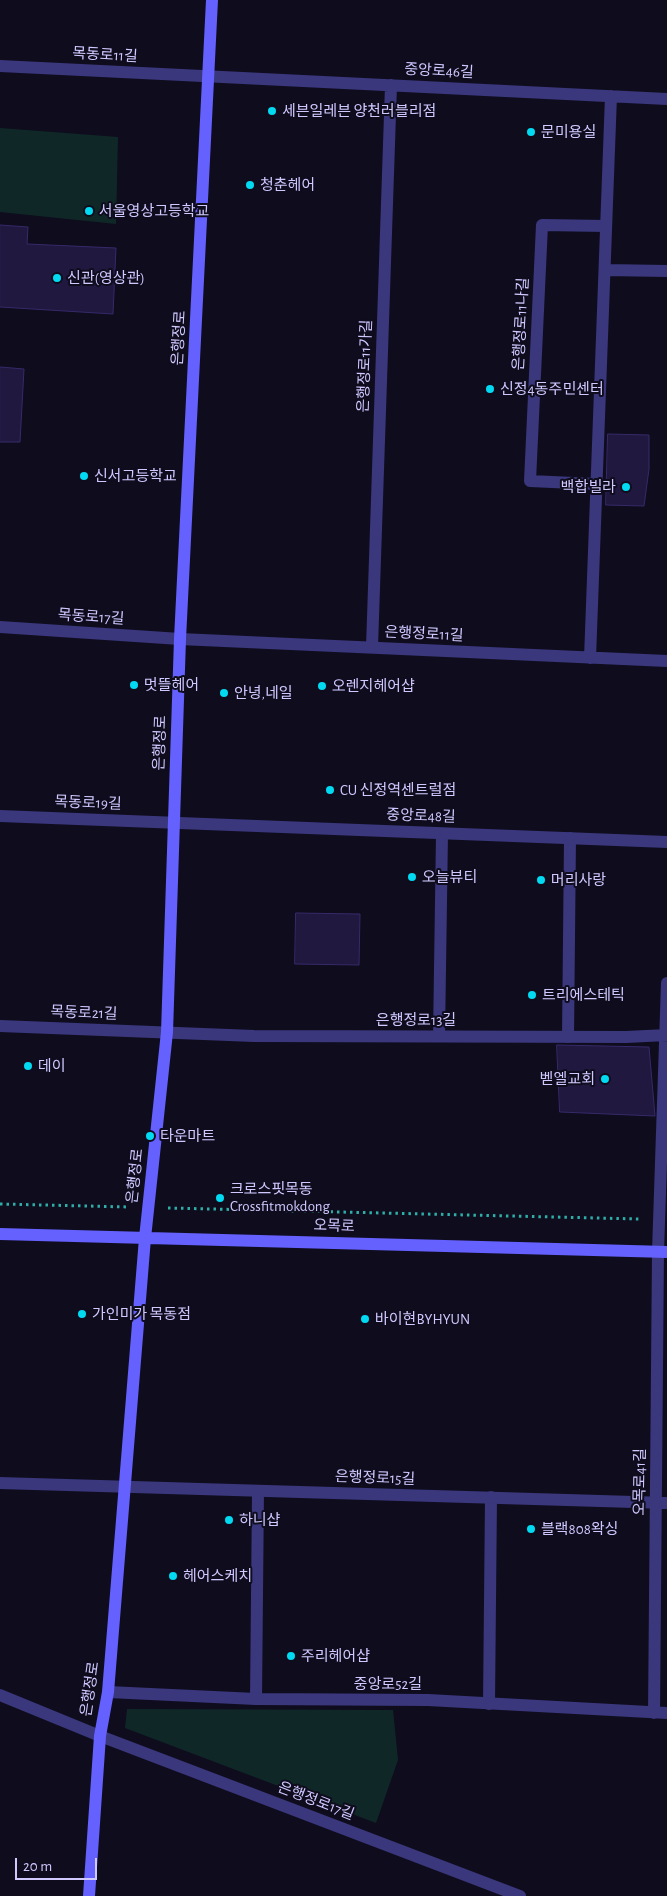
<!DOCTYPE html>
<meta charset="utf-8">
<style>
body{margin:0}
#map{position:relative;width:667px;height:1896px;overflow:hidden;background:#0f0c1e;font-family:"Alegreya Sans",sans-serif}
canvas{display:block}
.scale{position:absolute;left:15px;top:1858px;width:82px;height:22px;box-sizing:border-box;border:2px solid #cfc9ff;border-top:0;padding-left:6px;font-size:15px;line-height:18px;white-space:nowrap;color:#cfc9ff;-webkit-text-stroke:4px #0f0c1e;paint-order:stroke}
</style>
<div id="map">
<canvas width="667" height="1896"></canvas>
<div class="scale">20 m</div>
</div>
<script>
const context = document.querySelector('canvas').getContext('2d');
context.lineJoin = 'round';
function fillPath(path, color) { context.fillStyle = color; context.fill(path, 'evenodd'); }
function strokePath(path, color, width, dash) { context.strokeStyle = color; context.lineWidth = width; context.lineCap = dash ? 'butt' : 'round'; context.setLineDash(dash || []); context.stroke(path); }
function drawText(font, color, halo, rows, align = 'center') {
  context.font = font + ' "Alegreya Sans","Noto Sans KR",sans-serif'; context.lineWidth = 4; context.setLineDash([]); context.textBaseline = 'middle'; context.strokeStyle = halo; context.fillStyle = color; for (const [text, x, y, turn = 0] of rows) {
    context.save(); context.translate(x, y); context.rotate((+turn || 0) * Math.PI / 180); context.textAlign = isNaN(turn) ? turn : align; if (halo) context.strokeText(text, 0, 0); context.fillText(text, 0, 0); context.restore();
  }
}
const green = new Path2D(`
 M0 128 118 137 116 224 0 212Z
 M127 1709 393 1710 398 1760 376 1823 125 1728Z`);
const building = new Path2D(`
 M0 225 28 227 27 244 116 248 113 314 0 307Z
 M0 367 24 369 20 442H0Z
 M608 434 649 435V469L644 506 606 505Z
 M296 913 360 914 359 965 295 964Z
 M557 1045 649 1047 655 1116 560 1112Z`);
const path = new Path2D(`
 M0 1204 129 1207
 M168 1208 639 1219`);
const lane = new Path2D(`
 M596 484 530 481 542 225 606 226
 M439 1036 442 834
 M568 1037 570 838
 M256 1699 258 1491
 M489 1704 491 1497`);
const street = new Path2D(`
 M0 66 667 99
 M605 270 667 271
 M0 627 180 639 667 661
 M372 647 391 85
 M590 658 611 96
 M0 816 667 842
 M0 1026 254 1036 626 1037 667 1035
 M0 1483 667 1503
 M108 1692 256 1699 428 1700 667 1713
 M0 1695 100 1736 520 1896
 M654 1713 658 1252 667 983`);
const secondary = new Path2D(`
 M0 1234 667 1252
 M89 1896 100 1736 108 1692 145 1238 167 1032 180 639 212 0`);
const markers = [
 [272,111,5,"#02daf2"],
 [531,132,5,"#02daf2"],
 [250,185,5,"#02daf2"],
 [89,211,5,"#02daf2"],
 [57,278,5,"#02daf2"],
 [490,389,5,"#02daf2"],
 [84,476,5,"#02daf2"],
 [626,487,5,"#02daf2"],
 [134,685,5,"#02daf2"],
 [322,686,5,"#02daf2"],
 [224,693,5,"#02daf2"],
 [330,790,5,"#02daf2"],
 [412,877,5,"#02daf2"],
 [541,880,5,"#02daf2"],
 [532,995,5,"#02daf2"],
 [28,1066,5,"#02daf2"],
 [605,1079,5,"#02daf2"],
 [150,1136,5,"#02daf2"],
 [220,1198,5,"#02daf2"],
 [82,1314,5,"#02daf2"],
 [365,1319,5,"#02daf2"],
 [229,1520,5,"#02daf2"],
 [531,1529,5,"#02daf2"],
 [173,1576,5,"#02daf2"],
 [291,1656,5,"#02daf2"]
];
const streetNames = [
 ["목동로11길",105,55,3],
 ["중앙로46길",439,71,3],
 ["은행정로11나길",521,324,-87],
 ["은행정로",179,338,-87],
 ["은행정로11가길",365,366,-88],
 ["목동로17길",91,617,4],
 ["은행정로11길",424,634,3],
 ["은행정로",160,743,-88],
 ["목동로19길",88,803,2],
 ["중앙로48길",421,816,2],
 ["목동로21길",84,1013,2],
 ["은행정로13길",416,1020],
 ["은행정로",135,1176,-84],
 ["오목로",334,1226,2],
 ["은행정로15길",375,1478,2],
 ["오목로41길",640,1482,-89],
 ["중앙로52길",388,1684],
 ["은행정로",90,1689,-82],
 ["은행정로17길",316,1801,21]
];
const poiNames = [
 ["세븐일레븐 양천러블리점",282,111],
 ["문미용실",541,132],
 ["청춘헤어",260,185],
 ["서울영상고등학교",99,211],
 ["신관(영상관)",67,278],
 ["신정4동주민센터",500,389],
 ["신서고등학교",94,476],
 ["백합빌라",616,487,"right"],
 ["멋뜰헤어",144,685],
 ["오렌지헤어샵",332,686],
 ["안녕,네일",234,693],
 ["CU 신정역센트럴점",340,790],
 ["오늘뷰티",422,877],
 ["머리사랑",551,880],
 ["트리에스테틱",542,995],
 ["데이",38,1066],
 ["벧엘교회",595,1079,"right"],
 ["타운마트",160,1136],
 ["크로스핏목동",230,1189],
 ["Crossfitmokdong",230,1206],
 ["가인미가 목동점",92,1314],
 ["바이현BYHYUN",375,1319],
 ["하니샵",239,1520],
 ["블랙808왁싱",541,1529],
 ["헤어스케치",183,1576],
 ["주리헤어샵",301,1656]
];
fillPath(green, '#0f2827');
fillPath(building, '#20183f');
strokePath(building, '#372a6a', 1);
strokePath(path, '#2eaea6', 3, [2.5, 4]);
strokePath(lane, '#3a377d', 12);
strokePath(street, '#3a377d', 12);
strokePath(secondary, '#6561fe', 12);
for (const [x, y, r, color] of markers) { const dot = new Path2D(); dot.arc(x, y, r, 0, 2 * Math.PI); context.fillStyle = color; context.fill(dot); strokePath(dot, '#0f0c1e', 2); }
drawText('15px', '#cfc9ff', '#0f0c1e', streetNames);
drawText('15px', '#cfc9ff', '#0f0c1e', poiNames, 'left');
</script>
